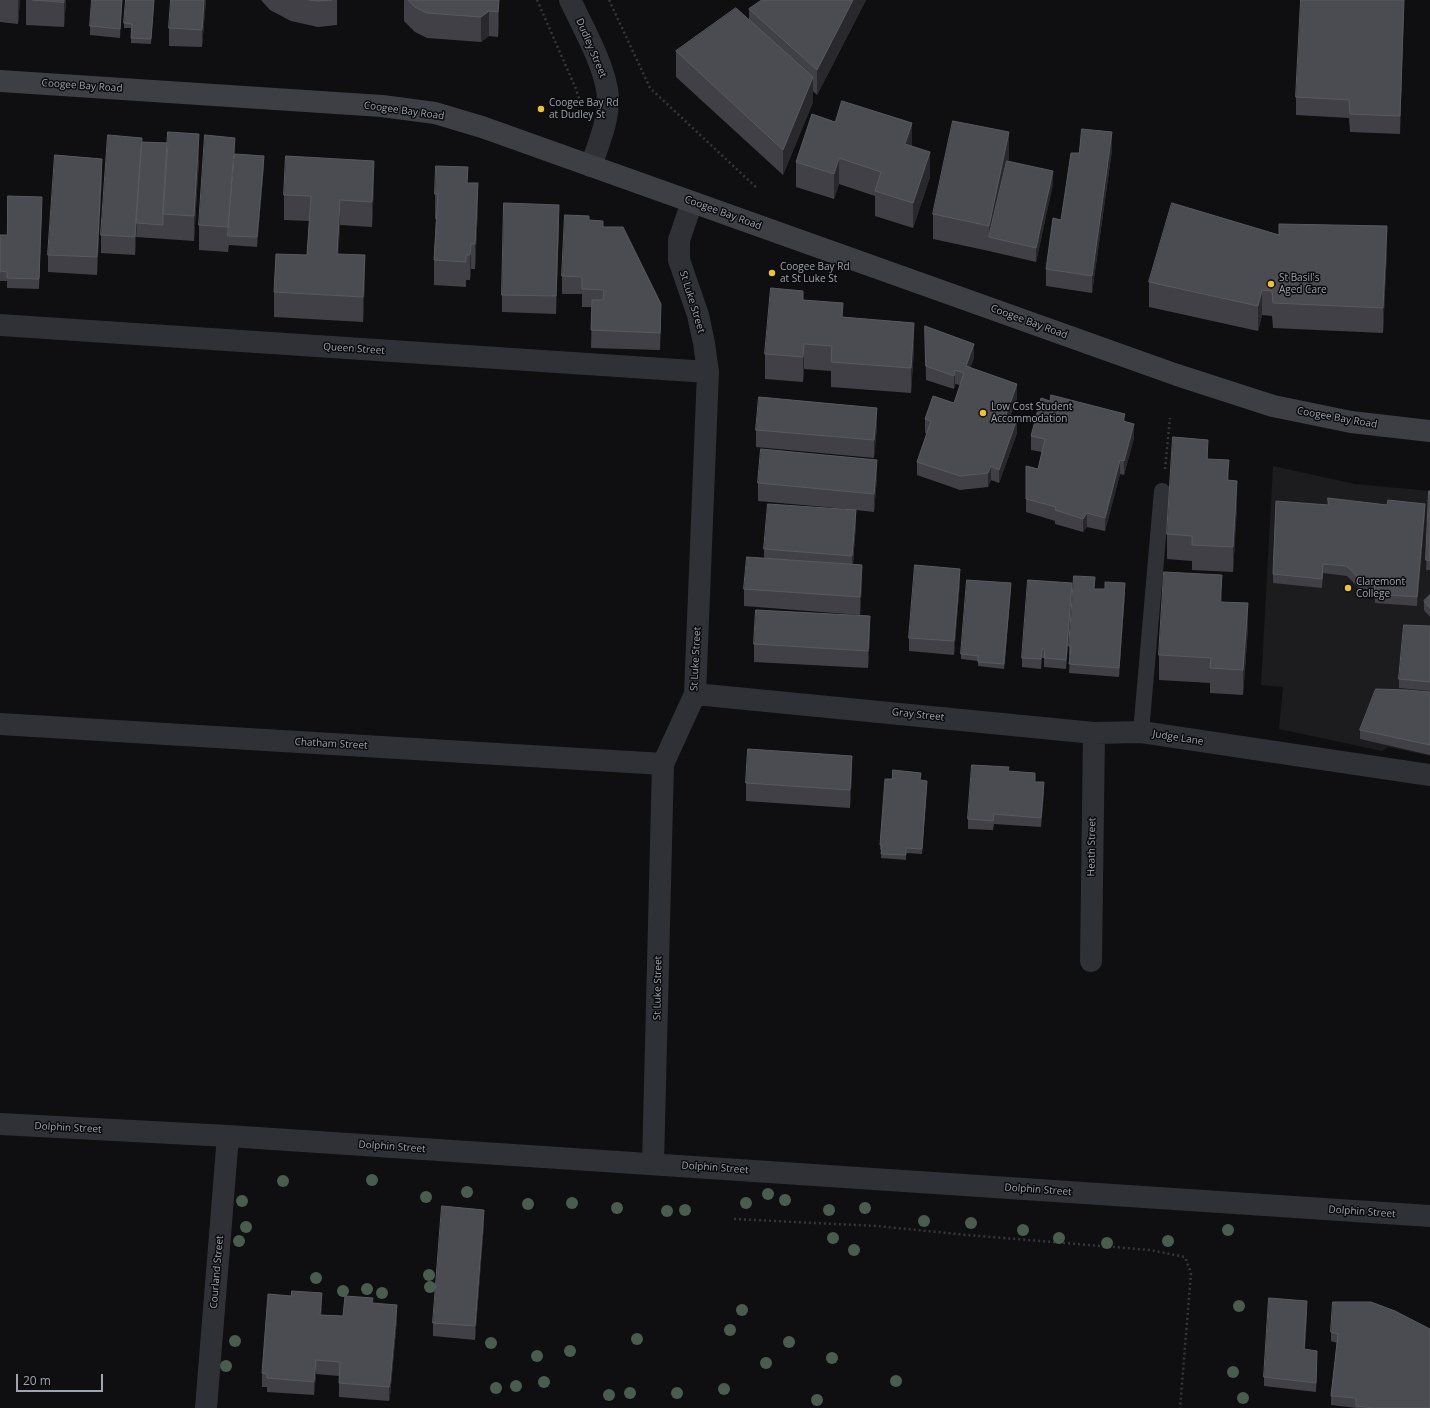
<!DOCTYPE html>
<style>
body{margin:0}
#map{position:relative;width:1430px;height:1408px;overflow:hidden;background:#0f0f11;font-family:"Open Sans",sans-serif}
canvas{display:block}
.scale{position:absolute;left:16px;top:1374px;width:87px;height:18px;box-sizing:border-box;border:2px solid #a0a4b1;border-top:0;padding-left:5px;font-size:12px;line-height:14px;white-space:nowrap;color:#a0a4b1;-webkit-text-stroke:3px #0b0a0c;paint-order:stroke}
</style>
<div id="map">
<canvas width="1430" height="1408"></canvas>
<div class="scale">20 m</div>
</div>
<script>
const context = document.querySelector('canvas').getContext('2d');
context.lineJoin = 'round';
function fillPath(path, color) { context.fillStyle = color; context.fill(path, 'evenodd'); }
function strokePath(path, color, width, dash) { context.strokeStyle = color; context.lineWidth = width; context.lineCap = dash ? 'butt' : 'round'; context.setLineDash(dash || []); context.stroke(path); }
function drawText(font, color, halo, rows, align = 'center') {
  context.font = font + ' "Open Sans",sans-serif'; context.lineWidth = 3; context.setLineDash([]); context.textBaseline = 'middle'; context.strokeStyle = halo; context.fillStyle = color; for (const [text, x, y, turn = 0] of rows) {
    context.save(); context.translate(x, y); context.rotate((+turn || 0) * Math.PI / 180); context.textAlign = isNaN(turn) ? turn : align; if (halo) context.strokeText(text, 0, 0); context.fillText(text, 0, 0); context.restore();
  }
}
const built = new Path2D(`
 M1273 466 1355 484 1430 491V756L1388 747 1382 751 1279 729 1283 687 1261 685Z`);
const path = new Path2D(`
 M537 0 576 89 580 102
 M609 0 650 88 758 189
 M1165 469 1170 418
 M734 1219 877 1226 967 1235 1150 1250 1185 1257 1191 1273 1180 1408`);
const service = new Path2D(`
 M1141 732 1162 491`);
const minor = new Path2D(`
 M570 0C583 27 606 68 608 97 609 120 598 145 591 166
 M0 325 708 372
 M695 694 1094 733 1141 732 1430 775
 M0 724 663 764
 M1091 961 1094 733
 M0 1124 228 1136 1430 1216
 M653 1164 663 764 695 694 708 372 704 343 698 315 679 260V240L692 202
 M206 1408 228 1136`);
const secondary = new Path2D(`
 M0 81 382 106 435 113 482 127 1177 375 1273 406 1351 422 1430 431`);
const trees = [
 [372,1180],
 [283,1181],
 [467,1192],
 [768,1194],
 [426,1197],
 [785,1200],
 [242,1201],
 [572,1203],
 [746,1203],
 [528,1204],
 [617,1208],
 [865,1208],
 [685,1210],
 [829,1210],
 [667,1211],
 [924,1221],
 [971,1223],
 [246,1227],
 [1023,1230],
 [1228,1230],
 [833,1238],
 [1059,1238],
 [239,1241],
 [1168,1241],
 [1107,1243],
 [854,1250],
 [429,1275],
 [316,1278],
 [430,1287],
 [367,1289],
 [343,1291],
 [382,1293],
 [1239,1306],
 [742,1310],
 [730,1330],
 [637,1339],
 [235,1341],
 [789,1342],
 [491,1343],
 [570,1351],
 [537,1356],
 [832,1358],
 [766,1363],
 [226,1366],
 [1233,1372],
 [896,1381],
 [544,1382],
 [516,1386],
 [496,1388],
 [724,1389],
 [630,1393],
 [677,1393],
 [609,1395],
 [1243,1398],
 [817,1400]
];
const wall = new Path2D(`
 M0 0H20L18 24 0 22Z
 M26 0H66L64 27 26 25Z
 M122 0 120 38 90 35V26Z
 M154 0 151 44 131 43V28H124V23Z
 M206 0 202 47 169 46V28Z
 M261 0H337V25L318 27 291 21 270 10Z
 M404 0H499V15L498 37 489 36 481 42 427 38 415 32 404 21Z
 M762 0H866L817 95 813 91V102L783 175 676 77V51L749 20V9Z
 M1404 0 1400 134 1350 132 1349 118 1296 115V97Z
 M142 142 199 159 194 241 136 237 135 255 101 253V235Z
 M912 146 930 177 913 228 875 216V196L839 184 834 199 796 187V162Z
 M1112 150 1092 293 1046 286V269L1061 220Z
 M235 154 264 165 257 247 229 245 228 252 199 250V225Z
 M1009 157 1008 161 1053 184 1036 262 989 251 933 239V214Z
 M102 176 97 275 48 272V255Z
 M468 183 478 208 475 269H471L470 280H466V287L434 285V260L436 219H435V194Z
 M374 186 372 227 340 225 338 254 365 280 363 322 274 317V292L307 255 309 221 284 220V195Z
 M42 206 39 289 7 288V281H0V235H7Z
 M589 220 603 227 661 322 660 350 591 348 592 307H582V294H562V276Z
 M559 223 556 314 502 312V295Z
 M1279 224 1387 251 1383 333 1273 328 1272 316 1262 315 1258 331 1149 307V282L1279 235Z
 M803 300 914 348 911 393 831 387V371L804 369 803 382 765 379V354Z
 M925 326 974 358 970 368 1017 398 1010 417 1017 433 999 483 991 480 988 487 960 490 917 475V462L927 433H925V419L954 403 960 385 955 384 954 389 926 380Z
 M1125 422 1134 438 1124 475 1120 474 1105 531 1087 527 1083 532 1055 524V521L1026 512V466L1038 469 1042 452 1031 450V436Z
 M877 426 874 458 756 447V430Z
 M1208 459 1229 480 1237 506 1233 572 1192 570V561L1167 559V534Z
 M877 477 874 512 856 510V524L853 565 862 583 860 615 744 606V589L764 558V549L847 509 758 501V483Z
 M1430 491V570H1426Z
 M1425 513 1417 606 1375 603 1374 590 1359 588 1347 576 1323 573 1322 588 1273 583V574Z
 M960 582 954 655 909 651V638Z
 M1011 588 1004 669 978 666V661L961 659V654Z
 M1095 589 1125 592 1119 677 1069 673 1070 656 1069 655V646Z
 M1072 592 1066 669 1044 667V658H1042L1041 669 1022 667V658Z
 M1430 595V617L1424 610V601Z
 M1222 602 1248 628 1243 695 1210 693V683L1159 680V655Z
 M1430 626V691L1399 688V679Z
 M870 634 868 668 754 662V644Z
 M1430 692V755L1360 739V730Z
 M1009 771 1035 782 1044 792 1041 827 994 824 993 830 968 829V819Z
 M852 774 850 808 746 801V783Z
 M921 780 927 785 922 854 906 853V860L881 858 882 849 880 850V845Z
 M484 1223 475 1340 433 1336V1323Z
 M373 1303 397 1319 390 1396 389 1401 339 1397V1376L316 1374 314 1395 267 1392V1387H262V1373L322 1307 321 1315 343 1316Z
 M1307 1311 1305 1349 1317 1360 1316 1392 1264 1386V1377Z
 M1430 1329V1408H1356L1331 1405V1396L1337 1343 1331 1341V1332Z`);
const shadedWall = new Path2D(`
 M18 0H20L18 24Z
 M64 0H66L64 27Z
 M204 0H206L202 47V30Z
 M499 0V15L498 37V12Z
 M853 0H866L817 95V70Z
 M1404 0V7L1400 134V116Z
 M489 11V36L481 42V17Z
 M813 77V102L783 175V150Z
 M912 123V148L905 144Z
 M1009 132V157L992 238 989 237V226Z
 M1112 132V150L1092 293V276Z
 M199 134V159L194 241V216Z
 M235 138V163L228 236V252V227Z
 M930 152V177L913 228V203Z
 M142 155 135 255V237Z
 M264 156V165L257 247V237Z
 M839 158V184L834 199V174Z
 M102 159V176L97 275V257Z
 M374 161V186L372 227V202Z
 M1053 171V184L1036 262V248Z
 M478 183V208L475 269V244Z
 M340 200V225L337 279V254Z
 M559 205V223L556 314V296Z
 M1387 226V251L1383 333V308Z
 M471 244V269L470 280V255Z
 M365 255V280L363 322V297Z
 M1262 290V315L1258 331V306Z
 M914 323V348L911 393V368Z
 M804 344V369L803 382V357Z
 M974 344V358L966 380V366Z
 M955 370V384L954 389V376Z
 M1017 384V398L1006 429V415Z
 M877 408V426L874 458V440Z
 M1125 414V428L1123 421Z
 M1017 419V433L999 483V470Z
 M1134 424V438L1124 475V461Z
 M1208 440V465L1207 459Z
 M877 460V477L874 512V494Z
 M1120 460V474L1105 531V518Z
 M1229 460V485L1227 480Z
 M991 466V480L988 487V473Z
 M1237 481V506L1233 572V547Z
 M1425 504V513L1417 606V597Z
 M856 510V524L852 569V556Z
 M1087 513V527L1083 532V519Z
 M862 565V583L860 615V597Z
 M960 569V582L954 655V641Z
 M1222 575V600L1220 627V602Z
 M1011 583V588L1004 669V664Z
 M1072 583V592L1066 669V660Z
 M1125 583V592L1119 677V668Z
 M1248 603V628L1243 695V670Z
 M870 616V634L868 668V651Z
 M1042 649V658L1041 669V659Z
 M852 756V774L850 808V790Z
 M1044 782V792L1041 827V818Z
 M484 1210V1223L475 1340V1326Z
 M322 1293V1307L320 1329V1315Z
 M1307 1301V1311L1304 1358V1349Z
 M397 1305V1319L390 1396 389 1401V1387Z
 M1317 1351V1360L1316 1392V1383Z
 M316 1360V1374L314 1395V1382Z`);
const building = new Path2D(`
 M33 0H64V2Z
 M92 0H122L120 29 90 26Z
 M126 0H154L151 39 131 38 132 24 124 23Z
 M171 0H204L202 30 169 28Z
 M309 0H332L318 1Z
 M408 0H499L498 12 489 11 481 17 427 13 415 7Z
 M762 0H853L817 70 749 9Z
 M1301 0H1404L1400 116 1350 114 1349 100 1296 97Z
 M736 8 813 77 783 150 676 51Z
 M842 101 912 123 905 144 930 152 913 203 875 191 881 172 839 158 834 174 796 162 812 114 835 122Z
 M953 121 1009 132 989 226 933 214Z
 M1082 129 1112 132 1092 276 1046 269 1053 218 1061 220 1071 153H1079Z
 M168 132 199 134 194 216 163 214Z
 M108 135 142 138 135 237 101 235Z
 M205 135 235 138 228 227 199 225Z
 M142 142 168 143 163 214V225L136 223Z
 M235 154 264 156 257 237 228 236Z
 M55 155 102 159 97 257 48 255Z
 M286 156 374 161 372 202 340 200 337 254 365 255 363 297 274 292 276 254 307 255 311 196 284 195Z
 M1007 161 1053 171 1036 248 989 237Z
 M436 166 468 167 467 183H478L475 244H471L470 255H466V262L434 260 438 194H435Z
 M8 196 42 197 39 279 7 278V272L0 271V235H7Z
 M504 203 559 205 556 296 502 295Z
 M1172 203 1279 235V224L1387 226 1383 308 1273 303 1272 291 1262 290 1258 306 1149 282Z
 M565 215 589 216V220L603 221V227H623L661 304 660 333 591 330 592 300H603L604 290 582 289V277L562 276Z
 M771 288 803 291V300L843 303 842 317 914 323 911 368 831 362 832 346 804 344 803 357 765 354Z
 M925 326 974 344 966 366 1017 384 1006 415 1017 419 999 470 991 466 988 473 960 476 917 462 931 421 925 419 933 396 954 403 964 373 955 370 954 376 926 366Z
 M1051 395 1125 414 1123 421 1134 424 1124 461 1120 460 1105 518 1087 513 1083 519 1055 510 1056 507 1026 499V466L1038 469 1045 439 1031 436 1041 398 1050 401Z
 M759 397 877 408 874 440 756 430Z
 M1173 437 1208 440 1207 459 1229 460 1227 480 1237 481 1233 547 1192 545V536L1167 534Z
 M761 449 877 460 874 494 758 483Z
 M1429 491H1430V561L1426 560Z
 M1328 498 1387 505 1388 500 1425 504 1417 597 1375 594 1374 581 1359 579 1347 566 1323 564 1322 579 1273 574 1276 501 1328 505Z
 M768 504 856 510 852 556 764 549Z
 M747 557 862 565 860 597 744 589Z
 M915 565 960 569 954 641 909 638Z
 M1164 572 1222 575 1220 602 1248 603 1243 670 1210 668 1211 658 1159 655Z
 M1074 576 1095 577 1094 589H1105V582L1125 583 1119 668 1069 664 1071 647 1069 646Z
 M967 580 1011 583 1004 664 978 662V656L961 654Z
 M1028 580 1072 583 1066 660 1044 658 1045 649H1042L1041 659 1022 658Z
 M1430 595V608L1424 601Z
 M756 610 870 616 868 651 754 644Z
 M1404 625 1430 626V682L1399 679Z
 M1376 689 1406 690 1430 692V745L1360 730Z
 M748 749 852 756 850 790 746 783Z
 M972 765 1009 767 1008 771 1035 773V782H1044L1041 818 994 814 993 821 968 819Z
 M893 770 921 773 920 780 927 781 922 849 906 848V855L881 854 882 845H880L885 779H892Z
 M442 1206 484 1210 475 1326 433 1323Z
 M292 1291 322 1293 320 1315 343 1316 345 1296 373 1298 372 1303 397 1305 390 1383 389 1387 339 1383 340 1362 316 1360 314 1382 267 1378V1374L262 1373 268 1294 291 1296Z
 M1269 1298 1307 1301 1304 1349 1317 1351 1316 1383 1264 1377Z
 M1333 1302H1371L1395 1311 1430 1329V1408H1374L1356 1406V1398L1331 1396 1338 1334 1331 1332Z`);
const markers = [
 [541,109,4,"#efc329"],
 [772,273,4,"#efc329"],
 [1271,284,4,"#efc329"],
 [983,413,4,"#efc329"],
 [1348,588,4,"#efc329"]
];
const streetNames = [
 ["Dudley Street",591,48,67],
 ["Coogee Bay Road",82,86,4],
 ["Coogee Bay Road",404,111,8],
 ["Coogee Bay Road",723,213,20],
 ["St Luke Street",692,302,73],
 ["Coogee Bay Road",1029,322,20],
 ["Queen Street",354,349,4],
 ["Coogee Bay Road",1337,418,10],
 ["St Luke Street",696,659,-87],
 ["Gray Street",918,715,6],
 ["Judge Lane",1178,738,9],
 ["Chatham Street",331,744,3],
 ["Heath Street",1092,847,-89],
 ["St Luke Street",658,988,-89],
 ["Dolphin Street",68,1128,3],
 ["Dolphin Street",392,1147,4],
 ["Dolphin Street",715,1168,4],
 ["Dolphin Street",1038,1190,4],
 ["Dolphin Street",1362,1212,4],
 ["Courland Street",217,1272,-85]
];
const poiNames = [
 ["Coogee Bay Rd",549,103],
 ["at Dudley St",549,115],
 ["Coogee Bay Rd",780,267],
 ["at St Luke St",780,279],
 ["St Basil's",1279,278],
 ["Aged Care",1279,290],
 ["Low Cost Student",991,407],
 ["Accommodation",991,419],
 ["Claremont",1356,582],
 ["College",1356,594]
];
fillPath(built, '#1c1b1e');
strokePath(path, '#36373d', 2.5, [2, 3]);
strokePath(service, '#303136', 16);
strokePath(minor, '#303136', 22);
strokePath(secondary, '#3e3f45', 22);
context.fillStyle = '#485d4d';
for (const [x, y] of trees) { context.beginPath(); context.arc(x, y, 6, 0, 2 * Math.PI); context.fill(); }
fillPath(wall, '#414046');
fillPath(shadedWall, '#29282c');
fillPath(building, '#4b4b52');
strokePath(building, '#595960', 1);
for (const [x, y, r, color] of markers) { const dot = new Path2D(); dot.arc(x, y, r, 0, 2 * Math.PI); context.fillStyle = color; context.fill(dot); strokePath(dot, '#0b0a0c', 1.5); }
drawText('10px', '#a0a4b1', '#0b0a0c', streetNames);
drawText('10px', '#a0a4b1', '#0b0a0c', poiNames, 'left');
</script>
